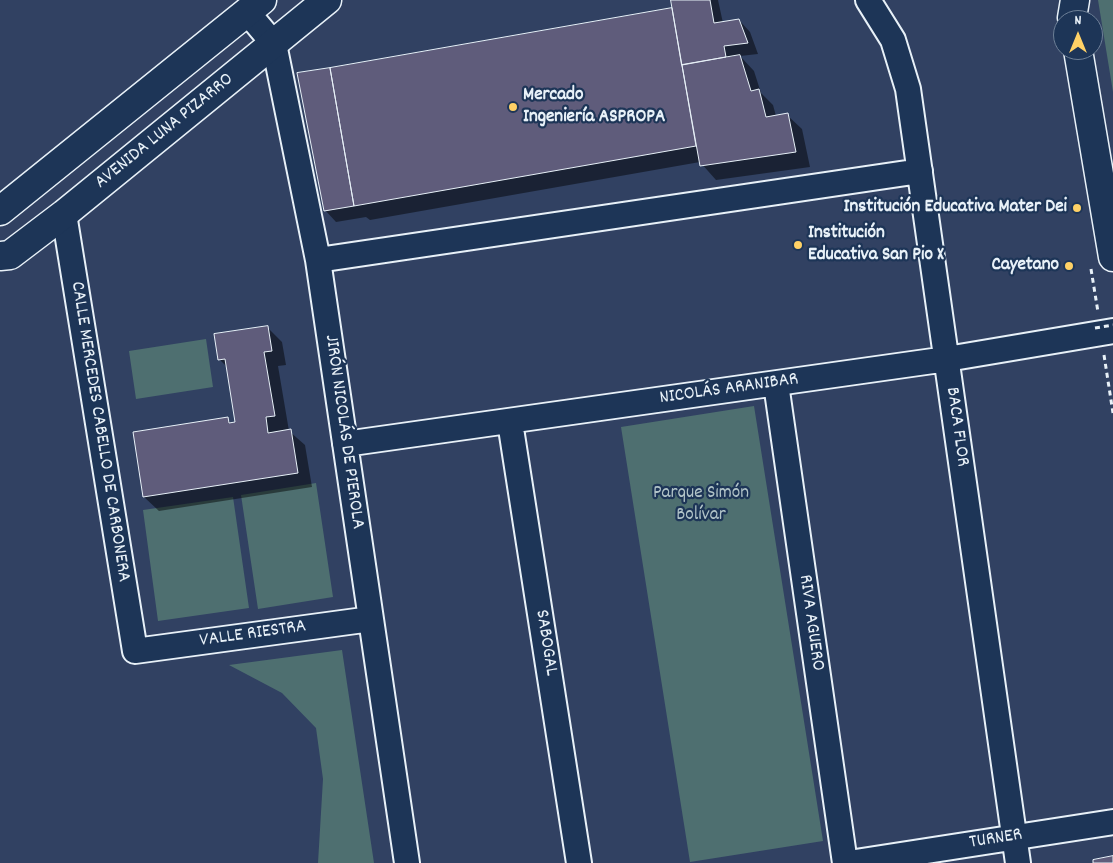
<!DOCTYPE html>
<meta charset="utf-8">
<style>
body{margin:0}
#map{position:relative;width:1113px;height:863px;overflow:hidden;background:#314162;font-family:Dekko,sans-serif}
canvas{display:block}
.north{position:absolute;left:1053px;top:10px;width:50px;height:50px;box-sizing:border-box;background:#1d3557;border:1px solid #6e8097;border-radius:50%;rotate:0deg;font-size:14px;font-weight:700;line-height:20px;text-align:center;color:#e8f1f8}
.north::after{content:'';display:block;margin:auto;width:18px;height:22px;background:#ffd166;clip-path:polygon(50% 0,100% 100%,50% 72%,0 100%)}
</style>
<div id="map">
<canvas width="1113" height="863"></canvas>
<div class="north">N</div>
</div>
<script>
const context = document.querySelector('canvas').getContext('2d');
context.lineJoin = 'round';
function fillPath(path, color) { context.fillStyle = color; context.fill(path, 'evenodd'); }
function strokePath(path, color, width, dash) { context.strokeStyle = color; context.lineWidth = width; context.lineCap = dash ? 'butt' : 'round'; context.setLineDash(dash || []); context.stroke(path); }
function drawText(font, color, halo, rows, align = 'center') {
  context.font = font + ' Dekko,sans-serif'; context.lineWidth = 4.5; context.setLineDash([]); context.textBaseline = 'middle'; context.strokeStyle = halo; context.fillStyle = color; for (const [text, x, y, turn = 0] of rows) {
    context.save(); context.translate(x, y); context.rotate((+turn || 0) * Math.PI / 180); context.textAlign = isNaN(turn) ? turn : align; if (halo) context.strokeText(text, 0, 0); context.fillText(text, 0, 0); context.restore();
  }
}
const green = new Path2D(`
 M1098 0H1113V92Z
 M206 339 213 387 136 399 129 351Z
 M754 406 823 841 690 862 621 427Z
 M316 483 333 597 258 609 241 495Z
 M233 497 249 608 158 621 143 510Z
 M342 650 374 863H318L323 779 316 728 282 693 229 665Z`);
const shadow = new Path2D(`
 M673 0H718L723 23 739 20 750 32 758 54 740 56 754 71 761 93 773 105 776 116 787 115 802 129 810 167 716 180 700 162 370 220 366 217 336 222 325 210 671 9 675 13Z
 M267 327 282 342 286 365 278 366 289 431 305 445 312 487 159 511 144 497 227 419 232 424 237 423 228 368 220 360 216 335Z`);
const building = new Path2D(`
 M671 0H710L714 23 739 19 748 43 724 46 726 57 682 65Z
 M672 8 696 146 354 206 330 68Z
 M740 55 751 91 759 89 766 117 788 113 796 152 700 166 682 65Z
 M330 68 354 206 324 211 297 73Z
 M268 326 272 351 264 352 275 416 266 417 268 433 291 429 298 473 143 497 133 432 228 417 229 423 235 422 225 359 218 360 214 334Z
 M1113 856V863H1093V860Z`);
const path = new Path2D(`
 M1091 269 1098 312
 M1104 355 1113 413`);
const minor = new Path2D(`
 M868 0 893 40 908 89 1018 863
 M247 12 274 44 318 260 407 863
 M64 214 135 651 371 619
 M318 260 920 171
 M776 384 845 863
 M510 422 579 863
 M345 444 947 359 1113 331
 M849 863 1113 822`);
const tertiary = new Path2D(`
 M0 211 262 0
 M0 256 10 255 64 214 327 0`);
const secondary = new Path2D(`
 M1078 50 1113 257`);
const motorway = new Path2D(`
 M1072 18 1075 0`);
const pathBridge = new Path2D(`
 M1095 328 1113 325`);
const markers = [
 [513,107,5,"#ffd166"],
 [1077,208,5,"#ffd166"],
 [798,245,5,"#ffd166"],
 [1069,266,5,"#ffd166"]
];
const poiNames = [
 ["Mercado",523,96],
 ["Ingeniería ASPROPA",523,118],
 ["Institución Educativa Mater Dei",1067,208,"right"],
 ["Institución",808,234],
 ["Educativa San Pio X",808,256],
 ["Cayetano",1059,266,"right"]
];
const streetNames = [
 ["AVENIDA LUNA PIZARRO",165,132,-39],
 ["NICOLÁS ARANIBAR",729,390,-8],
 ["BACA FLOR",956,427,82],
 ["CALLE MERCEDES CABELLO DE CARBONERA",99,432,81],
 ["JIRÓN NICOLÁS DE PIEROLA",343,432,82],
 ["RIVA AGUERO",810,623,82],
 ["VALLE RIESTRA",253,635,-8],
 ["SABOGAL",545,643,81],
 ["TURNER",996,840,-9]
];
const parkNames = [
 ["Parque Simón",701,494],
 ["Bolívar",701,516]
];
fillPath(green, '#4e6f70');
fillPath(shadow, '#0007');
fillPath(building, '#5f5c7b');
strokePath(building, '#e8f1f8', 1);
strokePath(minor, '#e8f1f8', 28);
strokePath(tertiary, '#e8f1f8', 31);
strokePath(secondary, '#e8f1f8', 31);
strokePath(motorway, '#e8f1f8', 31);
strokePath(path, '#e8f1f8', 3, [5, 4]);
strokePath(minor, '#1d3557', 24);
strokePath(tertiary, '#1d3557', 28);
strokePath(secondary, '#1d3557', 28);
strokePath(motorway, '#1d3557', 28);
strokePath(pathBridge, '#e8f1f8', 3, [5, 4]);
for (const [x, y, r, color] of markers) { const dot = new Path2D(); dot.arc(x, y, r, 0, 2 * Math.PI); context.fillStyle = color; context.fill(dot); strokePath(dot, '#1d3557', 2); }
drawText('bold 19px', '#e8f1f8', '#1d3557', poiNames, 'left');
drawText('19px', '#e8f1f8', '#1d3557', streetNames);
drawText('19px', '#b2c4c8', '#1d3557', parkNames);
</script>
